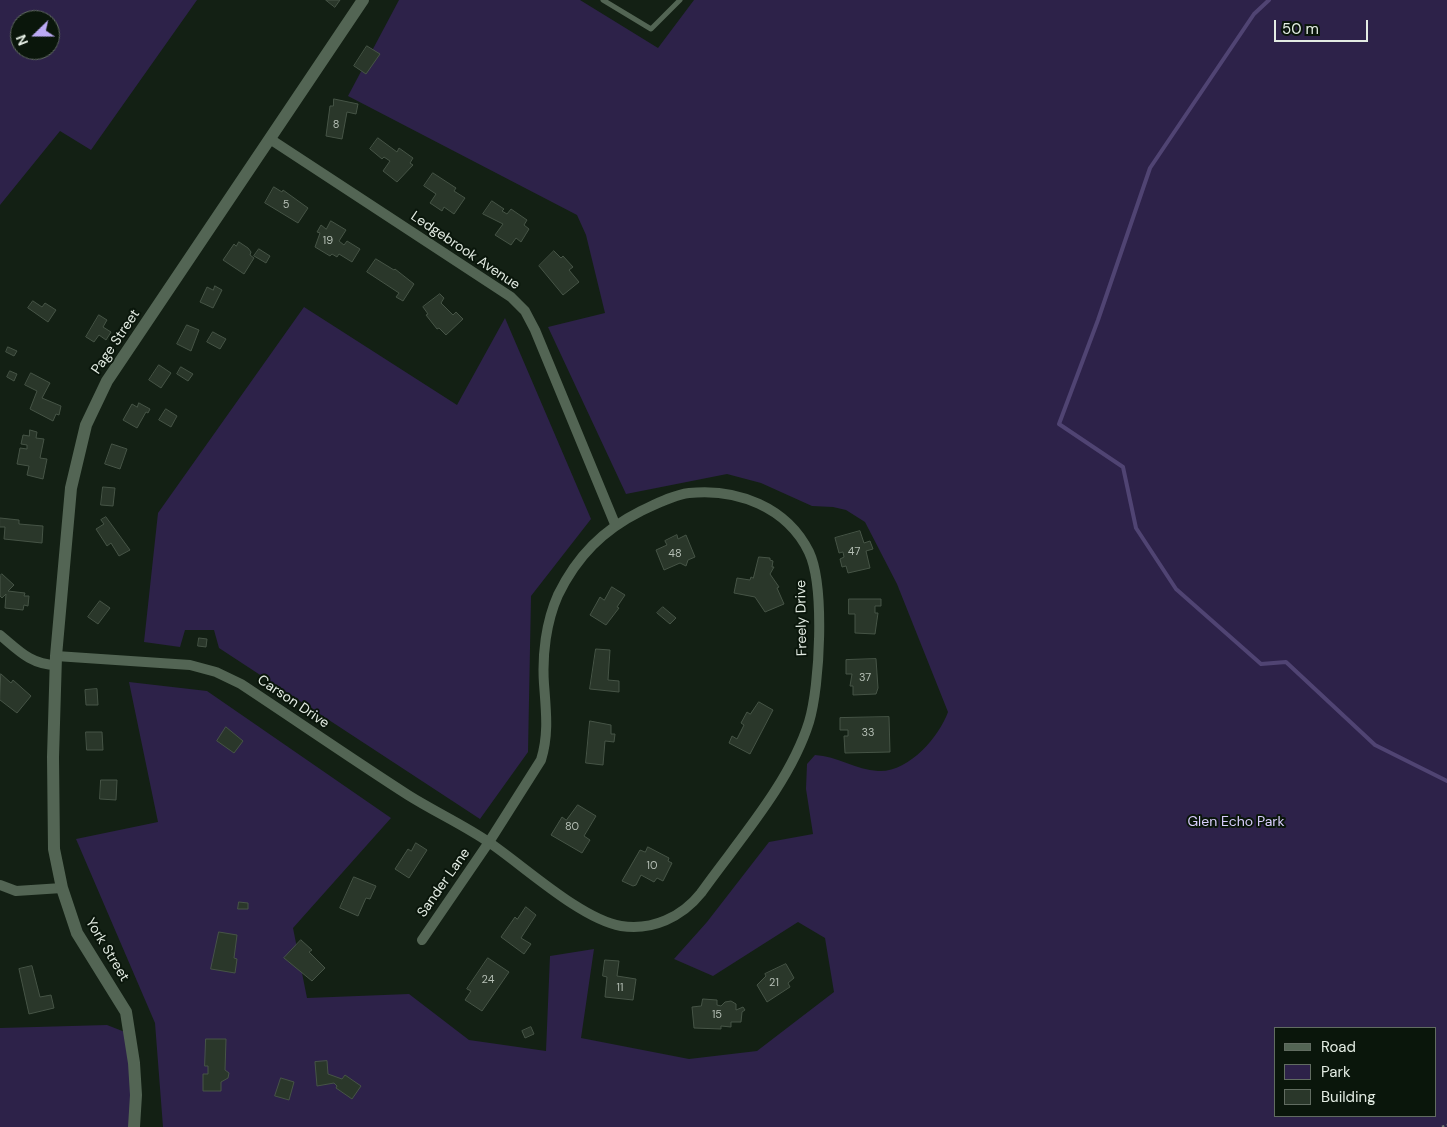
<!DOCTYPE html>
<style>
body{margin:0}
#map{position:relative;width:1447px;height:1127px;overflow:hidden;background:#132014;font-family:"DM Sans",sans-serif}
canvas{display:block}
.legend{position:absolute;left:1274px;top:1027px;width:162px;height:90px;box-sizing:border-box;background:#0a160b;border:1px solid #616c61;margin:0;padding:6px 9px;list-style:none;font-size:15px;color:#e3ece3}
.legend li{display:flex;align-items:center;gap:10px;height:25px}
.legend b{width:25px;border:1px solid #616c61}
.north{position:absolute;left:10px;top:10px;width:50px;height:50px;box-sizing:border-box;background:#0a160b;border:1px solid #616c61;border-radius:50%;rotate:248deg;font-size:14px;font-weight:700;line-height:20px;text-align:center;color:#e3ece3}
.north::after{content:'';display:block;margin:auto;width:18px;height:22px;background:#bcaaf5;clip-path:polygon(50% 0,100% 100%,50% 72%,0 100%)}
.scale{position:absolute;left:1274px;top:20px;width:94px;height:22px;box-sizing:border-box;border:2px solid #e3ece3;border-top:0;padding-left:6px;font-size:15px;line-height:18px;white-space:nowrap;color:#e3ece3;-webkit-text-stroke:4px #0a160b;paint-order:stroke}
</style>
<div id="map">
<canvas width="1447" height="1127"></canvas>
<ul class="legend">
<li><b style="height:6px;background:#536554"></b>Road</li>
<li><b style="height:14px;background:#2d2249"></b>Park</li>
<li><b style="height:14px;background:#2a372a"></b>Building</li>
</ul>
<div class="north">N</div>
<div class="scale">50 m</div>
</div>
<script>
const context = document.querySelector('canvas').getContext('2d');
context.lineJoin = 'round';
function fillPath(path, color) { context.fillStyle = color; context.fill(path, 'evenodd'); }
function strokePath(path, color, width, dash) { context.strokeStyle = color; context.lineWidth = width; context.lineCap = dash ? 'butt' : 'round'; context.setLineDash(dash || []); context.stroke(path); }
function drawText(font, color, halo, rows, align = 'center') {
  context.font = font + ' "DM Sans",sans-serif'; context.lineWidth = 4; context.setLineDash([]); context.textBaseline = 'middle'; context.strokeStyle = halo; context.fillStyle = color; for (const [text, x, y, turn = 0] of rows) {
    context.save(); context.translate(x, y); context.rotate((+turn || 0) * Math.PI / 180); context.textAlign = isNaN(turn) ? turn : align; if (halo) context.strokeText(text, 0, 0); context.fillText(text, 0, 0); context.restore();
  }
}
const green = new Path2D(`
 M0 0H197L91 150 60 131 0 205ZM20 20H50V50H20Z
 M399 0H580L658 48 694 0H1447V1127H163L155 1023 76 839 158 822 129 682 207 691 391 818 293 928 307 998 409 994 469 1040 546 1051 550 956 594 949 581 1038 689 1059 757 1051 834 992 825 938 798 922 713 976 674 959 707 922 769 842 813 834 806 789 807 764 815 755C837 756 856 770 878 771 908 773 939 737 948 712L897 584 865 522 846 510 833 507 812 506 761 483 727 474 626 494 548 327 605 313 586 235 577 215 348 96ZM1276 1028H1436V1116H1276Z
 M304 307 457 405 505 318 591 519 531 596 528 752 480 819 219 648 214 630H185L180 647 144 642 158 513Z
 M107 1025 130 1034 134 1127H0V1028Z`);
const stream = new Path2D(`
 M1269 0 1254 14 1150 168 1098 320 1059 424 1123 467 1136 528 1176 589 1261 664 1286 662 1375 745 1447 781`);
const building = new Path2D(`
 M326 0H340L335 7Z
 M367 46 380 54 366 74 354 66Z
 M334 99 358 104 356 114 347 112 342 139 326 136 330 106H333Z
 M378 138 397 152 399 148 413 158 410 163 413 165 397 182 383 171 390 161 384 157 382 159 370 149Z
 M433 173 456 188 454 191 465 198 454 214 444 207 442 211 430 203 436 194 424 186Z
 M274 187 282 192 283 190 308 208 298 223 265 203Z
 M492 201 504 209 502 211 507 214 511 209 527 220 524 225 529 229 521 242 516 238 511 245 495 235 503 224 483 214Z
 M331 221 346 230 339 241 344 245 347 241 360 249 352 262 339 254 337 257 332 254 330 256 315 247 320 233 317 232 321 225 326 229Z
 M239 242 248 248 251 252 250 255 254 258 244 274 223 260 234 244 236 246Z
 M259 249 270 256 266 263 254 256Z
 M554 251 561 258 563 256 573 267 569 270 579 282 563 295 539 266Z
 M376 259 394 270 395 269 414 284 403 301 396 297 399 293 367 272Z
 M215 286 222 290 213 308 200 302 207 287 213 290Z
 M440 294 444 298 441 303 453 315 456 312 463 319 446 335 439 328 437 329 426 315 428 314 423 307Z
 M33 301 42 307 45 303 56 310 48 322 28 308Z
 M99 315 107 320 103 327 111 332 106 340 99 335 94 342 86 337Z
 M187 325 199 330 191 351 177 344Z
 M213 332 226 339 220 349 207 342Z
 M8 347 17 351 14 356 6 352Z
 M159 365 171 373 161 388 149 380Z
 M181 367 193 374 188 381 177 374Z
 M10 371 17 374 14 381 7 377Z
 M31 373 50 383 42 398 61 406 59 415 56 414 53 421 30 409 37 391 25 385Z
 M139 403 150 409 148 413 146 412 137 428 123 420 132 404 137 407Z
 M166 409 177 416 171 427 159 420Z
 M30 430 37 432 36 438 44 439 40 458 47 459 43 479 27 475 29 466 17 464 20 448 27 449V445L21 444 23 435 29 436Z
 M112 444 127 449 120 469 105 464Z
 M103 487 115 488 113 506 101 505Z
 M106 517 130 550 119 556 111 543 107 546 96 529 104 524 101 520Z
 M0 518 19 520V524L43 526 42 543 4 539 5 527H0Z
 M860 531 864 543 870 541 873 549 866 551 870 568 848 573 846 566 842 567 840 559 844 557 843 552 839 553 835 538Z
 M677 535 678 539 686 535 695 557 688 560 686 566 680 563 664 570 656 550 667 545 665 541Z
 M759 557 770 558V560L773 561 772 567H774L770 574 779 587 777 588 784 604 765 612 755 597 734 593 737 578 750 580 751 577 753 578Z
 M2 574 14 585 8 591 25 593 24 596H29L28 606 24 605 23 610 5 608 6 594 2 598 0 596V576Z
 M612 587 625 595 617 607 619 608 606 625 590 615 600 597 604 600Z
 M849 599H881V606H875V613H878L875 634 855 633V614H849Z
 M100 601 110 608 98 624 88 617Z
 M663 607 676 618 670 624 657 613Z
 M199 638 207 639 206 647 198 646Z
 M596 649 610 650 608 680 619 681V692L590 689Z
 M876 659 878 688 876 694 853 695V686H850L852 674H846V660Z
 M1 674 11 683 13 680 31 696 17 713 0 700Z
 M97 689 98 705H86L85 690Z
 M759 702 773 710 750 754 729 743 732 736 737 739 744 725 741 723 747 712 750 714Z
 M889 717 890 752 845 753 844 736H848V730H840V718Z
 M590 721 611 725V734H615L614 742 605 741 603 765 586 763Z
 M226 727 243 741 234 753 217 741Z
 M86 732H102L103 750H87Z
 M101 780H117L116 800 100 799Z
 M578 805 596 816 584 836 590 840 582 853 551 835 562 817 566 820Z
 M416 843 427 850 409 878 395 869 408 849 411 851Z
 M648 847 669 858 668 861 672 863 663 881 657 878 654 882 641 875 636 885 633 886 622 881 640 850 645 852Z
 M354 877 376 886 370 899 366 898 358 916 340 908Z
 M239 902 248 903V909H238Z
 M526 907 536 915 521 938 531 944 524 954 501 937 515 917 517 919Z
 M219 932 237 935 234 958 237 959 235 973 211 969Z
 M301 940 312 950 309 952 325 968 312 981 284 958Z
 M488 958 509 972 482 1011 465 1000 471 991 467 989Z
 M605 960 619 961 617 976 636 979 633 1000 605 997 607 977 603 976Z
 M786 964 794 978 788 983 790 987 767 1002 757 985 766 976 765 974Z
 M32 966 40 997 51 995 54 1008 29 1014 19 969Z
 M703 999 717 1000V1005L721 1006 725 1002 731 1001 736 1004V1010L743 1007 745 1010 742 1012 741 1022H731V1027L721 1026V1029L694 1028 692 1007 701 1006Z
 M531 1027 534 1034 525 1038 522 1031Z
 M206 1039H226L225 1070 229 1073 228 1078 221 1082V1091H203V1074H208V1066H205Z
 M327 1061 328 1074 342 1079 345 1075 361 1086 352 1099 336 1088 337 1086 334 1083 317 1086 315 1062Z
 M281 1078 294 1082 289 1100 275 1096Z`);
const path = new Path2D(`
 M1442 1127 1447 1125`);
const service = new Path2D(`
 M603 0 651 29 680 0`);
const minor = new Path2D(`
 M270 139 511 297 525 311 535 330 615 524
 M0 635C18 650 31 665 56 665
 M56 656 190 665 216 672 241 684C297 721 352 759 408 795 435 812 464 825 490 843 525 867 581 919 621 926 652 931 682 917 701 893 738 841 790 783 809 722 820 686 825 586 809 552 787 507 737 488 689 493 673 495 656 504 641 511 603 530 577 556 558 595 546 622 542 655 544 684 546 711 549 734 541 760L489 842 422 940
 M0 885 16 891 62 888`);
const tertiary = new Path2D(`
 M134 1127 136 1095 134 1063 126 1012 77 933 62 888 54 849 53 757 56 656 71 488 86 425 107 381 363 0`);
const numberNames = [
 ["8",336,125],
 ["5",286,205],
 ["19",328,241],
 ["47",854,552],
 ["48",675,554],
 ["37",865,678],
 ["33",868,733],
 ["80",572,827],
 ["10",652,866],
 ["24",488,980],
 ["21",774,983],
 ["11",620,988],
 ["15",717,1015]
];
const streetNames = [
 ["Ledgebrook Avenue",465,251,34],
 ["Page Street",116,342,-56],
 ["Freely Drive",802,618,-91],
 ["Carson Drive",293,702,34],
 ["Sander Lane",444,883,-55],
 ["York Street",107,950,59]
];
const parkNames = [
 ["Glen Echo Park",1236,822]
];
fillPath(green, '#2d2249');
strokePath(stream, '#504473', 4);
fillPath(building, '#2a372a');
strokePath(building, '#465446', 1);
strokePath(path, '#747f74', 2.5, [2.5, 2.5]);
strokePath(service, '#536554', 5);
strokePath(minor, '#536554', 10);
strokePath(tertiary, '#536554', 12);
drawText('11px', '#b5bfb5', null, numberNames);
drawText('14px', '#e3ece3', '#0a160b', streetNames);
drawText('14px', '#d9cefd', '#0a160b', parkNames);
</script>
